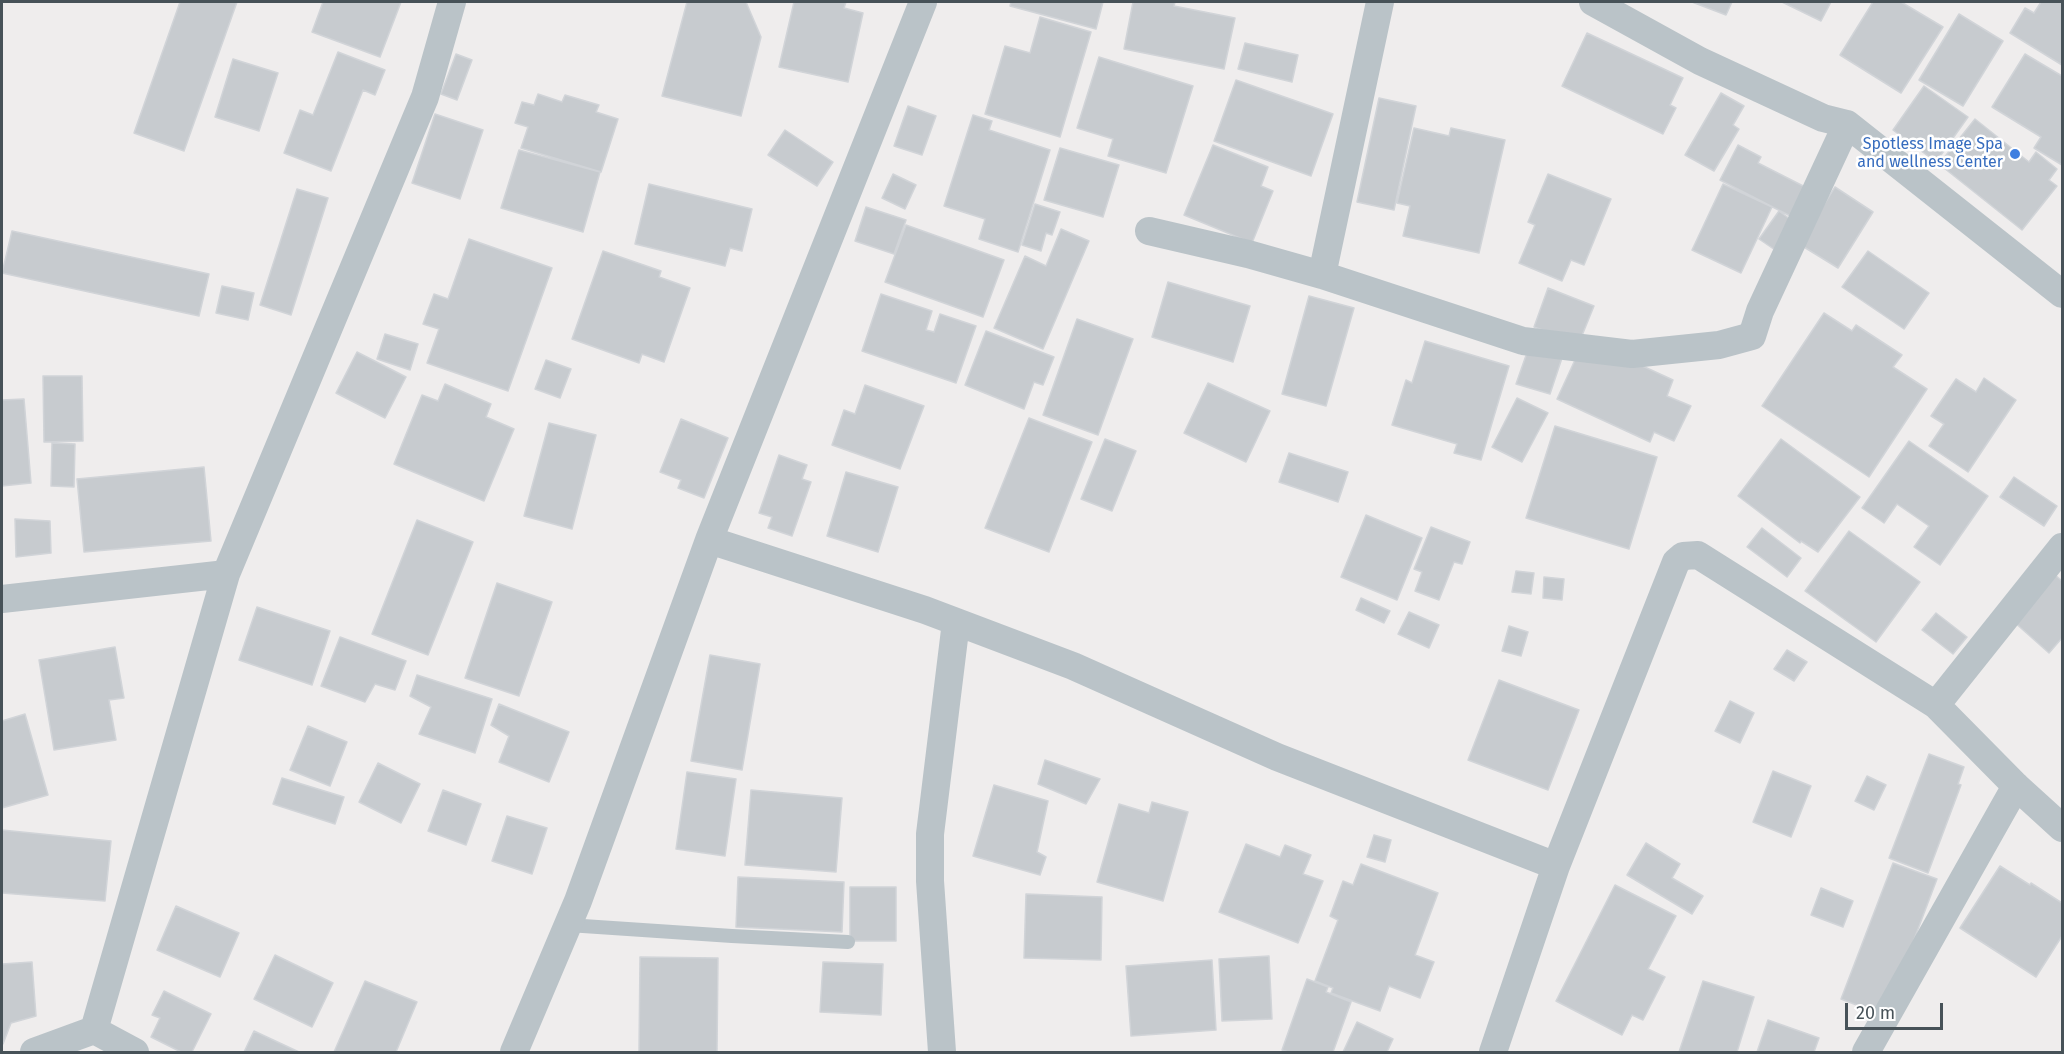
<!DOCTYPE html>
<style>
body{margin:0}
#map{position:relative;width:2064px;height:1054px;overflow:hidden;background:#efeded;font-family:"Fira Sans",sans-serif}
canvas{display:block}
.frame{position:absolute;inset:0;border:3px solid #475258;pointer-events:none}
.scale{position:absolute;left:1845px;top:1003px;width:98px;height:27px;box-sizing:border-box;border:3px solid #475258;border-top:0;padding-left:8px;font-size:18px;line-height:21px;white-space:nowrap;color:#475258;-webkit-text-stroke:4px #fff;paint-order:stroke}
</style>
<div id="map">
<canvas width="2064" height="1054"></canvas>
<div class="frame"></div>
<div class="scale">20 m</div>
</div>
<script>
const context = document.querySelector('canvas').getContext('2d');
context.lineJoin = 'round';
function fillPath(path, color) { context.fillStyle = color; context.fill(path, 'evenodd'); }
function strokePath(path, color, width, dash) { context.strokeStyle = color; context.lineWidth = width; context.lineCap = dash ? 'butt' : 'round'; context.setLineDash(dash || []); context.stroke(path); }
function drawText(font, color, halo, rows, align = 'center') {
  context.font = font + ' "Fira Sans",sans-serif'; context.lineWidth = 5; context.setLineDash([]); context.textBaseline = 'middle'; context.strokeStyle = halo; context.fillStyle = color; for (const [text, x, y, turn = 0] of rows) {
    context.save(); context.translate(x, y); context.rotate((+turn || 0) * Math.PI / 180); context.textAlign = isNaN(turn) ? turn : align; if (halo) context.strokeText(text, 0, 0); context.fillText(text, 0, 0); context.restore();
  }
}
const building = new Path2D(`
 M180 2H237L184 151 134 133Z
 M323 2H401L380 57 312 32Z
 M687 2H746L761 37 741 116 662 96Z
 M794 2H846L844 8 863 13 848 82 779 67Z
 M1011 2H1103L1096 29 1010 6Z
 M1133 2H1175L1174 6 1235 18 1224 69 1124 49Z
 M1692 2H1732L1726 15Z
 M1782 2H1831L1821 21Z
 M1873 2H1901L1943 27 1901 93 1840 55Z
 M2041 2H2062V65L2010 33 2025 8 2034 13Z
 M1959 14 2003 41 1963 106 1919 80Z
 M1040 17 1091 32 1060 137 985 114 1005 46 1030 53Z
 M1587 33 1683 78 1670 105 1676 108 1663 134 1562 86Z
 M1245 43 1298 55 1292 82 1238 69Z
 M338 52 385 70 375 95 363 90 331 171 284 153 300 110 313 115Z
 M456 54 472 60 457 100 441 94Z
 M2025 54 2062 76V165L2034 148 2041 137 1992 107Z
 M1099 57 1193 86 1166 173 1108 156 1113 139 1077 128Z
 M233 59 278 73 259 131 215 117Z
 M1236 80 1333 114 1311 176 1214 141Z
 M1924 86 1968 117 1936 162 1893 130Z
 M1721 93 1744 106 1733 125 1739 129 1714 171 1685 155Z
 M538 94 562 102 565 95 599 105 596 112 618 119 601 172 521 148 528 127 515 123 522 102 534 105Z
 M1379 98 1416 106 1394 210 1357 202Z
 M908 106 936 116 922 155 894 146Z
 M435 114 483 130 460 199 412 183Z
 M973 115 992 121 989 130 1050 150 1018 252 979 239 985 219 944 206Z
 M1975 119 2029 162 2036 152 2057 169 2049 180 2057 186 2022 230 1939 164Z
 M1414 128 1449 136 1451 128 1505 140 1479 253 1403 236 1410 206 1397 203Z
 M785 130 833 162 817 186 768 155Z
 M1213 145 1268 167 1261 186 1273 191 1252 243 1184 215Z
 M1738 145 1761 157 1758 163 1815 192 1800 221 1720 180Z
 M1060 148 1119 165 1103 217 1044 200Z
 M519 150 600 172 583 232 501 208Z
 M893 174 916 185 905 209 882 198Z
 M1548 174 1611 199 1584 265 1571 260 1562 281 1519 263 1535 225 1528 222Z
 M649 184 752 209 742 251 730 248 725 266 635 244Z
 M1723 184 1772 207 1741 273 1692 250Z
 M1835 187 1873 212 1838 268 1799 244Z
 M297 189 328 198 291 315 260 305Z
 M1035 204 1060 212 1052 235 1046 233 1041 251 1022 245Z
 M866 207 906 220 894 254 855 241Z
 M1779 211 1798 225 1778 252 1759 239Z
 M906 225 1004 260 983 317 885 282Z
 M1061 229 1089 241 1043 349 994 328 1025 256 1046 266Z
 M12 231 209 274 199 316 2 273Z
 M469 239 552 268 508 391 427 363 439 329 423 324 434 294 448 299Z
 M603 251 661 271 659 277 690 288 664 362 642 354 639 363 572 339Z
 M1868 251 1929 293 1904 329 1842 287Z
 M1168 282 1250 306 1233 362 1152 337Z
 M222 286 254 293 248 320 216 313Z
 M1548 288 1594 306 1579 343 1534 327Z
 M881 294 932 311 926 330 934 332 940 314 976 326 956 383 862 351Z
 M1309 296 1354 308 1326 406 1282 394Z
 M1824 313 1852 331 1856 325 1902 355 1893 367 1927 389 1869 477 1762 406Z
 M1077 319 1133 339 1098 435 1043 415Z
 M986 331 1054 357 1043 385 1034 382 1024 409 965 385Z
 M385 334 418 344 410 370 377 359Z
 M1425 341 1509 366 1481 460 1454 453 1457 444 1392 425 1406 380 1412 383Z
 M1530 344 1563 355 1550 394 1516 384Z
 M1580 349 1623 357 1673 380 1667 396 1691 406 1674 441 1654 432 1650 442 1557 399Z
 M357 352 406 377 385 418 336 393Z
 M546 360 571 369 560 398 535 389Z
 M43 376H82L83 441 44 442Z
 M1984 378 2016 400 1968 472 1929 446 1944 424 1931 416 1956 379 1976 392Z
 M1208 383 1270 411 1246 462 1184 433Z
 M445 384 491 404 486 417 514 429 484 501 394 464 422 395 438 401Z
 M865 385 924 406 900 469 832 445 844 410 855 414Z
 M1517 398 1548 413 1522 462 1492 447Z
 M24 399 31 483 2 486V400Z
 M1029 418 1092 442 1049 552 985 528Z
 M681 419 728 438 704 498 678 488 681 480 660 472Z
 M549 423 596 435 572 529 524 516Z
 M1555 426 1657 457 1629 549 1526 518Z
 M1105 439 1136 451 1112 511 1081 499Z
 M1781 439 1860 497 1818 552 1801 541 1800 543 1738 496Z
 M1909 441 1988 496 1940 565 1914 547 1929 526 1897 504 1884 523 1862 508Z
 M52 443 75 444 74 487 51 486Z
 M1289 453 1348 472 1338 502 1279 482Z
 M779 455 807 465 802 479 811 482 792 536 768 528 772 517 759 513Z
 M204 467 211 541 84 552 77 479Z
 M846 472 898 487 878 552 827 536Z
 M2014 477 2057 506 2044 526 2000 497Z
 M1366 515 1422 538 1397 600 1341 577Z
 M15 519 50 521 51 553 16 557Z
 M417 520 473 542 428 655 372 634Z
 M1431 527 1470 542 1462 564 1454 562 1439 600 1415 591 1422 572 1414 569Z
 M1762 528 1801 558 1787 577 1747 547Z
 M1849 531 1920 582 1876 642 1805 591Z
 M1516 571 1534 573 1531 594 1512 592Z
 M2054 574 2062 581V638L2049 653 2013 621Z
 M1544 577 1564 579 1562 600 1543 598Z
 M497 583 552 602 519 696 465 678Z
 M1361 598 1390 611 1384 623 1356 610Z
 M257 607 330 631 312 685 239 660Z
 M1409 612 1439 625 1429 648 1398 634Z
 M1936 613 1967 637 1953 654 1922 630Z
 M1509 626 1528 632 1521 656 1502 651Z
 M340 637 406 661 395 690 375 684 365 702 321 686Z
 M115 647 124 698 109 700 116 740 54 750 39 660Z
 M1787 650 1807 662 1794 681 1774 669Z
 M710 655 760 664 742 770 691 761Z
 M417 675 492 699 475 753 419 734 431 707 410 696Z
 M1499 680 1579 710 1548 790 1468 760Z
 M1730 701 1754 713 1740 743 1715 731Z
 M499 704 569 732 549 782 499 762 509 736 491 725Z
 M25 714 48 795 2 808V721Z
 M308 726 347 742 330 786 290 770Z
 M1929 754 1964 767 1958 784 1961 785 1928 873 1889 858Z
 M1045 760 1100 779 1086 804 1038 784Z
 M378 763 420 784 401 823 359 802Z
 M1773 771 1811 786 1791 837 1753 822Z
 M687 772 736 779 725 856 676 849Z
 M1867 776 1886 785 1874 810 1855 801Z
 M282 778 344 797 335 824 273 804Z
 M994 785 1048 801 1037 852 1046 857 1040 875 973 856Z
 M443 790 481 804 466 845 428 831Z
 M751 790 842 798 836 872 745 865Z
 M1152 802 1188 812 1163 901 1097 882 1119 804 1149 813Z
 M507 816 547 828 532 874 492 861Z
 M2 830 111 841 105 901 2 893Z
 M1374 835 1391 840 1385 862 1367 857Z
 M1646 843 1680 864 1672 878 1703 896 1692 914 1627 875Z
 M1246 844 1280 857 1285 845 1311 855 1303 874 1323 881 1298 943 1219 912Z
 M1893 863 1937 879 1885 1016 1841 999Z
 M1361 864 1438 893 1415 955 1434 962 1420 998 1389 986 1380 1011 1331 993 1333 988 1315 981 1338 920 1330 916 1343 881 1353 885Z
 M2000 866 2030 885 2031 883 2062 903V936L2036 977 1960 928Z
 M738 877 844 882 842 932 736 927Z
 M1615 885 1676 916 1648 969 1665 977 1643 1020 1632 1015 1622 1035 1556 1001Z
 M850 887H896V941H850Z
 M1821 888 1853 901 1843 927 1811 915Z
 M1026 894 1102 897 1101 960 1024 958Z
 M176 906 239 933 220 977 157 950Z
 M275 955 333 983 312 1027 254 999Z
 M1269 956 1272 1019 1222 1021 1219 959Z
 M640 957 718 958 717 1052H639Z
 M1212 960 1216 1030 1131 1036 1126 966Z
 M32 962 36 1016 11 1023 3 1044H2V964Z
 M823 962 883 964 881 1015 820 1012Z
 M1307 979 1328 987 1326 992 1351 1002 1333 1052H1288L1282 1050Z
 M365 981 417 1002 396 1052H334Z
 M1703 981 1754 997 1737 1052H1679Z
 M164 991 211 1014 192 1052H181L151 1037 160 1018 152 1015Z
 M1768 1020 1819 1038 1814 1052H1757Z
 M1357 1022 1393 1039 1387 1052H1343Z
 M254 1031 299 1052H244Z`);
const lane = new Path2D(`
 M568 925 732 936 848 942`);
const street = new Path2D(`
 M1593 2 1700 61 1823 118 1847 124 2062 294
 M1149 231 1248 254 1322 275 1523 341 1632 354 1719 345 1752 336 1760 311 1847 124
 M1322 275 1380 2
 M709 540 925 610 1073 666 1277 757 1556 866
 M2 599 226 574
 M1936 705 2062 547
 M34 1052 94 1030
 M135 1052 94 1030 226 574 425 97 452 2
 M514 1052 578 901 709 540 923 2
 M942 1052 930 881V834L956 622
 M1493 1052 1556 866 1676 562 1683 556 1698 555 1936 705 2016 786 2062 828
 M1866 1052 2016 786`);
const markers = [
 [2015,154,6,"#3f7fe0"]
];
const shopNames = [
 ["Spotless Image Spa",2003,145],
 ["and wellness Center",2003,163]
];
fillPath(building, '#c7cbcf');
strokePath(building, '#d1d4d8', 1.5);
strokePath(lane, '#bac3c8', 14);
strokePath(street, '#bac3c8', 28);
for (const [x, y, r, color] of markers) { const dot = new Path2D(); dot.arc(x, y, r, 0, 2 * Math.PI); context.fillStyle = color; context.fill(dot); strokePath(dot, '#fff', 2); }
drawText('16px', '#366cbe', '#fff', shopNames, 'right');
</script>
